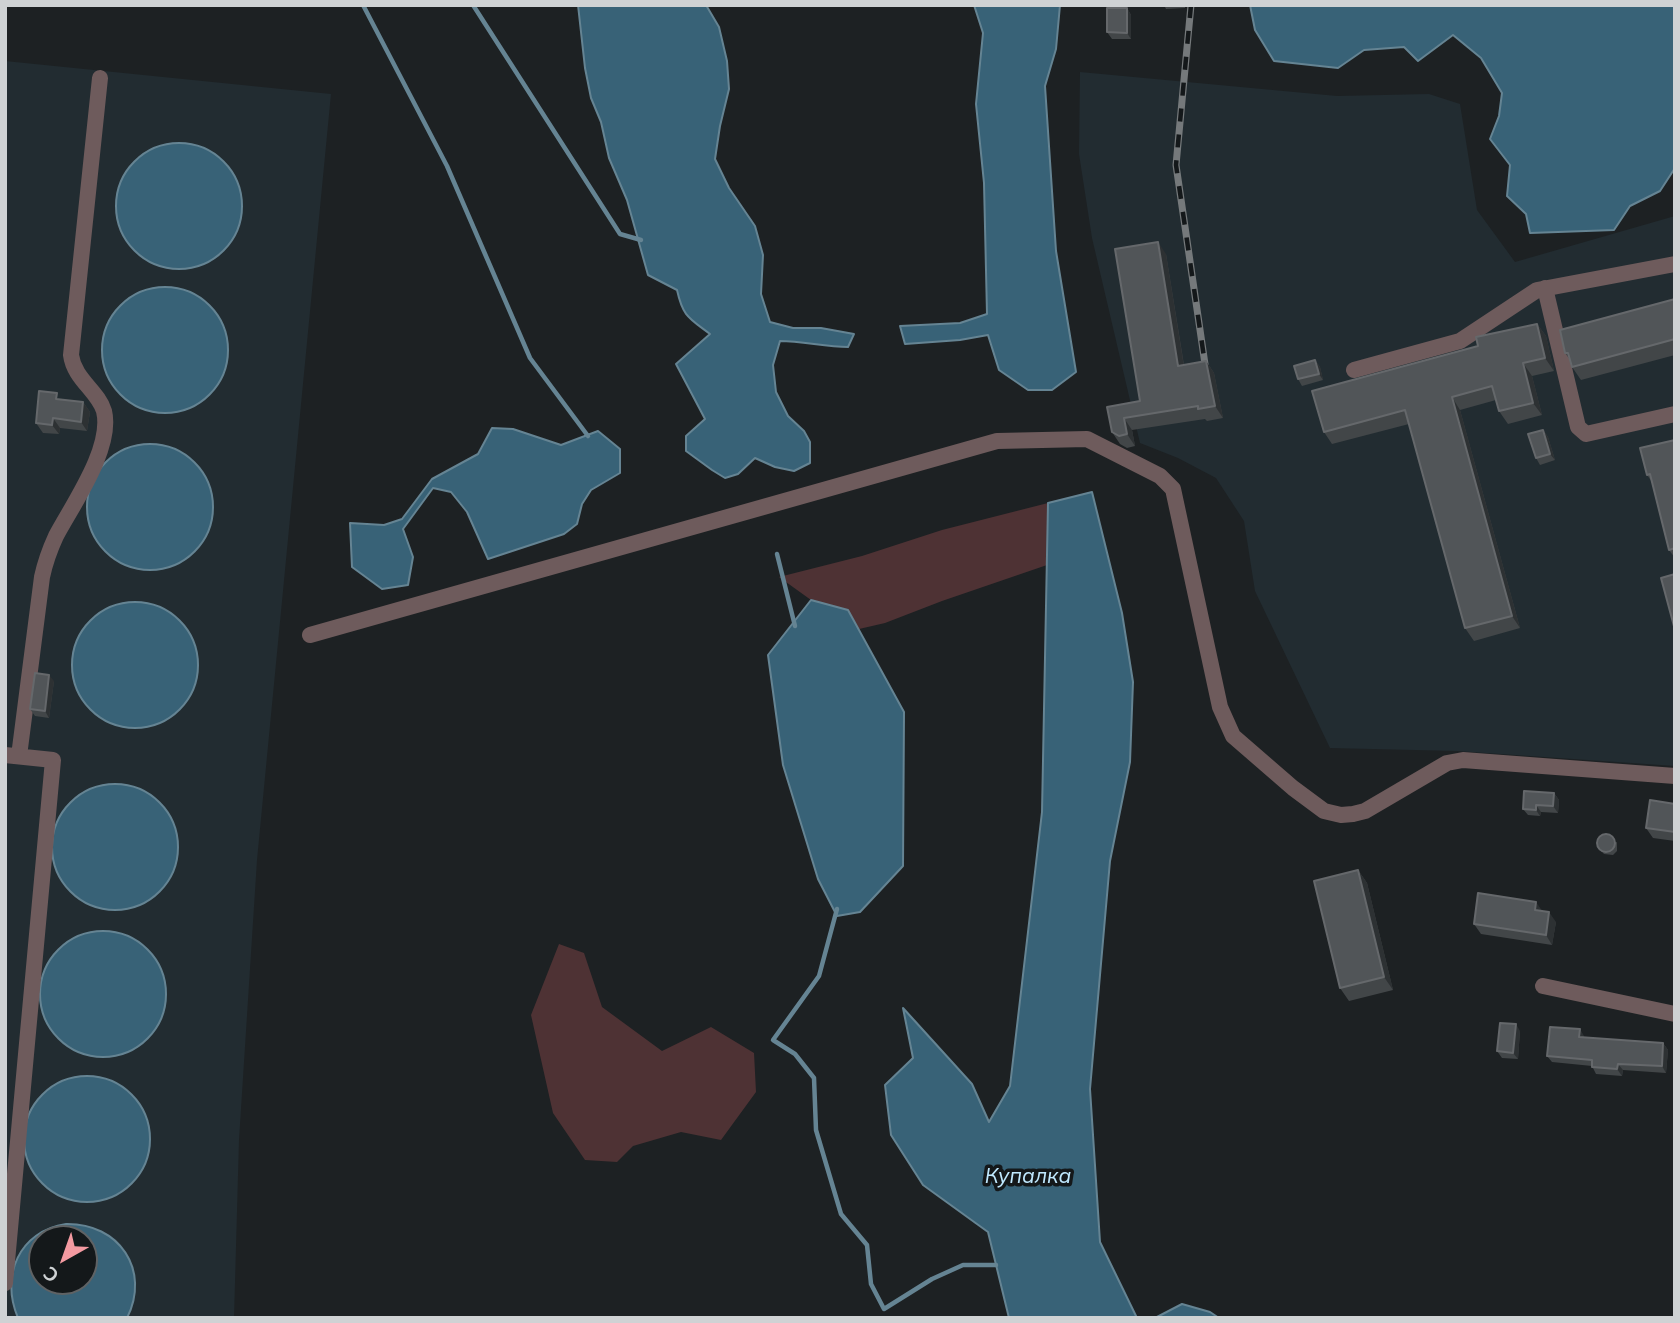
<!DOCTYPE html>
<meta charset="utf-8">
<style>
body{margin:0}
#map{position:relative;width:1680px;height:1323px;overflow:hidden;background:#1d2123;font-family:Mulish,sans-serif}
canvas{display:block}
.frame{position:absolute;inset:0;border:7px solid #cfd2d4;pointer-events:none}
.north{position:absolute;left:28px;top:1225px;width:70px;height:70px;box-sizing:border-box;background:#14181a;border:2px solid #5f6264;border-radius:50%;rotate:220deg;font-size:19px;font-weight:700;line-height:28px;text-align:center;color:#cfd2d4}
.north::after{content:'';display:block;margin:auto;width:24px;height:32px;background:#f49aa1;clip-path:polygon(50% 0,100% 100%,50% 72%,0 100%)}
</style>
<div id="map">
<canvas width="1680" height="1323"></canvas>
<div class="frame"></div>
<div class="north">С</div>
</div>
<script>
const context = document.querySelector('canvas').getContext('2d');
context.lineJoin = 'round';
function fillPath(path, color) { context.fillStyle = color; context.fill(path, 'evenodd'); }
function strokePath(path, color, width, dash) { context.strokeStyle = color; context.lineWidth = width; context.lineCap = dash ? 'butt' : 'round'; context.setLineDash(dash || []); context.stroke(path); }
function drawText(font, color, halo, rows, align = 'center') {
  context.font = font + ' Mulish,sans-serif'; context.lineWidth = 7; context.setLineDash([]); context.textBaseline = 'middle'; context.strokeStyle = halo; context.fillStyle = color; for (const [text, x, y, turn = 0] of rows) {
    context.save(); context.translate(x, y); context.rotate((+turn || 0) * Math.PI / 180); context.textAlign = isNaN(turn) ? turn : align; if (halo) context.strokeText(text, 0, 0); context.fillText(text, 0, 0); context.restore();
  }
}
const built = new Path2D(`
 M5 61 331 94 257 860 239 1140 234 1318H5ZM42 1239H84V1281H42Z
 M1080 72 1337 96 1429 94 1460 104 1477 210 1515 262 1675 216V766L1457 751 1330 748 1255 591 1244 521 1216 478 1178 458 1140 443 1092 238 1079 154Z`);
const green = new Path2D(`
 M1048 503 1047 565 942 601 885 623 859 629 848 610 811 600 779 577 862 556 942 530Z
 M559 944 584 953 602 1007 662 1051 711 1027 754 1053 756 1092 721 1140 681 1132 633 1146 617 1162 585 1160 553 1113 531 1015Z`);
const water = new Path2D(`
 M578 5H706L719 27 727 61 729 89 720 126 715 159 729 188 755 226 763 255 761 294 770 322 793 328H821L854 334 848 347C825 347 803 341 780 341L773 365 776 392 788 416 804 431 810 442V463L794 471 775 467 755 458 738 474 725 478 712 470 686 451V436L705 419 676 364 710 334C689 318 683 317 677 290L648 275 627 200 609 158 601 122 591 98 585 68Z
 M974 5H1060L1056 49 1045 86 1056 251 1076 372 1052 390H1028L999 370 988 335 960 340 905 344 900 326 960 323 987 314 984 183 976 104 983 33Z
 M1250 5H1675V168L1660 191 1630 206 1614 230 1530 233 1526 214 1507 196 1510 165 1490 139 1499 116 1502 93 1481 58 1453 35 1418 61 1404 47 1364 50 1338 68 1274 61 1255 30Z
 M116 206a63 63 0 1 1 126 0a63 63 0 1 1-126 0Z
 M102 350a63 63 0 1 1 126 0a63 63 0 1 1-126 0Z
 M492 428 513 429 561 445 598 431 620 449V473L591 490 582 504 577 524 564 534 488 559 467 512 451 492 433 488 403 529 413 557 408 585 382 589 352 567 350 523 384 525 402 519 432 479 478 454Z
 M87 507a63 63 0 1 1 126 0a63 63 0 1 1-126 0Z
 M1092 492 1122 613 1133 682 1130 762 1110 861 1090 1089 1100 1242 1137 1318H1009L988 1232 923 1185 891 1135 885 1085 913 1058 903 1008 972 1084 989 1122 1010 1086 1042 812 1048 503Z
 M811 600 848 610 904 712 903 866 860 912 837 916 818 879 783 765 768 655Z
 M72 665a63 63 0 1 1 126 0a63 63 0 1 1-126 0Z
 M52 847a63 63 0 1 1 126 0a63 63 0 1 1-126 0Z
 M40 994a63 63 0 1 1 126 0a63 63 0 1 1-126 0Z
 M24 1139a63 63 0 1 1 126 0a63 63 0 1 1-126 0Z
 M66 1224C119 1223 151 1270 127 1318H18C0 1276 19 1231 66 1224ZM42 1239H84V1281H42Z
 M1182 1304 1210 1312 1219 1318H1155Z`);
const stream = new Path2D(`
 M363 5 447 166 530 358 588 436
 M473 5 620 234 641 240
 M777 554 795 626
 M837 909 819 976 773 1040 795 1054 814 1078 816 1130 841 1214 867 1245 871 1284 884 1309 932 1279 963 1265H996`);
const minor = new Path2D(`
 M1545 288 1578 427 1586 434 1675 414
 M1354 370 1460 341 1537 290 1675 264
 M310 635 997 441 1087 439 1160 476 1173 489 1220 707 1233 736 1293 788 1324 811 1341 815 1353 814 1365 811 1447 763 1463 760 1675 776
 M5 755 53 760 5 1283
 M19 756 42 577C45 563 50 549 56 536 73 504 113 448 104 411 98 391 74 379 71 355L100 78
 M1543 986 1675 1014`);
const rail = new Path2D(`
 M1191 5 1176 165 1206 371`);
const wall = new Path2D(`
 M1164 5H1185V8L1166 9Z
 M1127 8 1131 15V39H1112L1107 32Z
 M1166 254 1184 365 1206 361 1214 373 1223 418 1207 421 1205 419 1132 430 1135 446 1127 448 1120 444 1112 432 1140 401Z
 M1675 299V355L1581 380 1572 367 1571 361 1565 353Z
 M1537 324 1546 336 1554 371 1532 376 1542 415 1508 424 1499 411 1496 400 1460 410 1520 628 1474 641 1465 628 1409 424 1332 444 1324 432 1478 346Z
 M1315 360 1320 367 1323 380 1302 386 1298 379Z
 M61 400 83 402 90 412 87 431 60 428 59 434 43 433 36 423Z
 M1543 430 1548 437 1555 460 1540 465 1536 458Z
 M1675 440V558L1669 550 1652 482 1647 475Z
 M54 681 49 718 35 716 30 709Z
 M1554 793 1559 800 1558 813 1541 812 1540 816 1528 815 1523 809Z
 M1675 804V841L1653 838 1646 828Z
 M1617 842V851L1613 855 1604 854 1598 847Z
 M1358 870 1367 883 1393 990 1349 1001 1340 988Z
 M1556 922 1552 945 1481 934 1474 924Z
 M1520 1031 1518 1059 1502 1058 1497 1051Z
 M1584 1036V1037L1663 1043 1668 1050 1666 1073 1623 1070 1622 1076 1596 1074 1592 1066 1552 1062 1547 1056Z`);
const shadedWall = new Path2D(`
 M1127 8 1131 15V39L1127 33Z
 M1158 242 1166 254 1186 379 1178 366Z
 M1537 324 1546 336 1554 371 1545 358Z
 M1315 360 1320 367 1323 380 1319 374Z
 M1206 361 1214 373 1223 418 1215 406Z
 M1523 363 1532 376 1542 415 1533 403Z
 M1452 397 1460 410 1520 628 1512 616Z
 M83 402 90 412 87 431 81 422Z
 M53 418 60 428 59 434 52 425Z
 M1124 418 1132 430 1135 446 1127 434Z
 M1543 430 1548 437 1555 460 1550 454Z
 M49 675 54 681 49 718 45 711Z
 M1554 793 1559 800 1558 813 1553 806Z
 M1536 805 1541 812 1540 816 1536 810Z
 M1358 870 1367 883 1393 990 1384 977Z
 M1536 902 1543 912 1535 910Z
 M1549 912 1556 922 1552 945 1546 935Z
 M1516 1024 1520 1031 1518 1059 1513 1053Z
 M1580 1029 1584 1036V1043L1579 1037Z
 M1663 1043 1668 1050 1666 1073 1662 1066Z
 M1618 1064 1623 1070 1622 1076 1617 1069Z`);
const building = new Path2D(`
 M1107 8H1127V33L1107 32Z
 M1158 242 1178 366 1206 361 1215 406 1198 409V406L1124 418 1127 434 1119 436 1112 432 1107 407 1140 401 1115 249Z
 M1675 299V339L1572 367 1568 353H1565L1560 330Z
 M1537 324 1545 358 1523 363 1533 403 1499 411 1492 386 1452 397 1512 616 1465 628 1405 410 1324 432 1312 391 1478 346 1476 337Z
 M1315 360 1319 374 1298 379 1294 366Z
 M39 391 57 393 56 399 83 402 81 422 53 418 52 425 36 423Z
 M1543 430 1550 454 1536 458 1528 434Z
 M1675 440V548L1669 550 1650 474 1647 475 1640 448Z
 M1675 574V630L1661 578Z
 M35 673 49 675 45 711 30 709Z
 M1524 791 1554 793 1553 806 1536 805V810L1523 809Z
 M1650 800 1675 804V832L1646 828Z
 M1597 843a9 9 0 1 1 18 0a9 9 0 1 1-18 0Z
 M1358 870 1384 977 1340 988 1314 881Z
 M1478 893 1536 902 1535 910 1549 912 1546 935 1474 924Z
 M1500 1023 1516 1024 1513 1053 1497 1051Z
 M1550 1027 1580 1029 1579 1037 1663 1043 1662 1066 1618 1064 1617 1069 1592 1067V1060L1547 1056Z`);
const waterNames = [
 ["Купалка",1028,1177]
];
fillPath(built, '#222c31');
fillPath(green, '#4e3234');
fillPath(water, '#386277');
strokePath(water, '#658493', 2);
strokePath(stream, '#658493', 4.5);
strokePath(minor, '#6e5b5c', 16);
strokePath(rail, '#75797b', 7);
strokePath(rail, '#14181a', 4.5, [13]);
fillPath(wall, '#424648');
fillPath(shadedWall, '#2d3133');
fillPath(building, '#515558');
strokePath(building, '#65686b', 2);
drawText('italic 21px', '#c0e9ff', '#14181a', waterNames);
</script>
